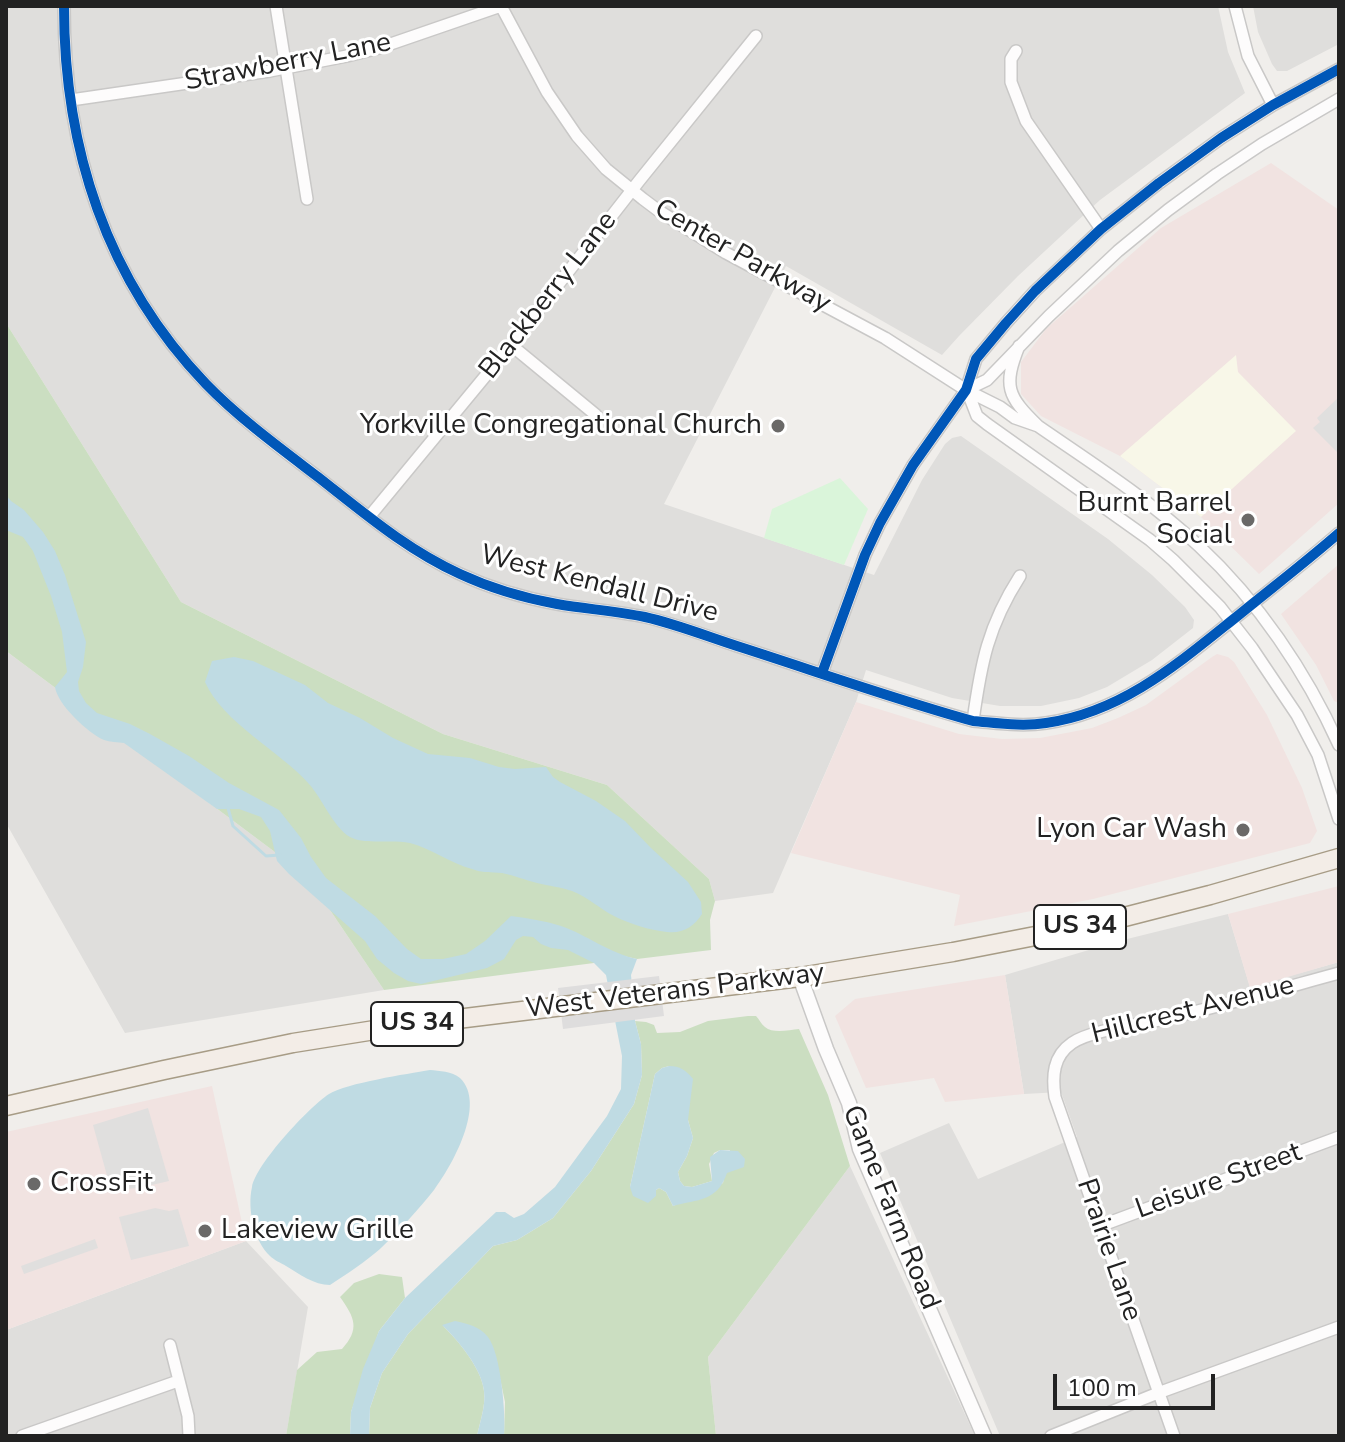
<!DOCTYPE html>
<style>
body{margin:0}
#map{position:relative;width:1345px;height:1442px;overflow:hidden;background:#f0eeeb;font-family:"Nunito Sans",sans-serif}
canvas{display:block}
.frame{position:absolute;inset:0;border:8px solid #222;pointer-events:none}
.scale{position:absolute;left:1053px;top:1374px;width:162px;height:36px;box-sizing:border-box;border:4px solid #222;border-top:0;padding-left:10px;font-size:24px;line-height:28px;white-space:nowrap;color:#222;-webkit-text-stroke:6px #fff;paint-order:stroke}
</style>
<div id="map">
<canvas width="1345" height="1442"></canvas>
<div class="frame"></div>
<div class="scale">100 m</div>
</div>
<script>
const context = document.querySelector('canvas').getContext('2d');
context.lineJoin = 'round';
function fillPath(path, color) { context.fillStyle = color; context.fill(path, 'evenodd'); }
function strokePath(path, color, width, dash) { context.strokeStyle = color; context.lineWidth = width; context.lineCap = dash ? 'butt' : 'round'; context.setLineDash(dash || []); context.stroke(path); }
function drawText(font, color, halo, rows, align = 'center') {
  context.font = font + ' "Nunito Sans",sans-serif'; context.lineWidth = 6; context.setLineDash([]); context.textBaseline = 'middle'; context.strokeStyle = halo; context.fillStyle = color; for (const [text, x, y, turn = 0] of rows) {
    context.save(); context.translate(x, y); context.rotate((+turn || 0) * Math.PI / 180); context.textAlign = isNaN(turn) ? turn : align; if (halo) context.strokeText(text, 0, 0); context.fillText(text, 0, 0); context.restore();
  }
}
const residential = new Path2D(`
 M6 6H1218L1228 52 1245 93 1100 200 1018 276 959 336 942 355 786 266 664 504 874 575 922 480 945 444 952 438 961 436 1108 539 1152 575 1185 607 1194 620 1193 628 1152 660 1107 687 1079 698 1041 706H1000L952 698 866 670 856 702 773 893 715 901 709 879 607 785 443 734 181 602 6 323Z
 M1253 6H1339V44L1287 71H1277L1272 64 1258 32Z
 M6 651 307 876 384 990 125 1033 6 823Z
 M1228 914 1250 987 1339 962V1436H1000L880 1153 949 1123 978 1179 1077 1137 1061 1092 1024 1094 1005 975 1119 941Z
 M850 1166 975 1436H716L708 1357Z
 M246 1241 308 1307 286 1436H6V1330Z`);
const commercial = new Path2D(`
 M1271 163 1339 210V503L1259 574 1201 517 1120 456 1041 416 1021 394V362L1046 329 1161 228Z
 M1339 564V703L1334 701 1316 665 1281 614Z
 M1217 654 1228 657 1234 662 1267 715 1302 788 1317 831 1310 843 1093 899 954 926 960 895 791 853 856 702 959 734 1002 739 1040 738 1092 728 1118 718 1146 705 1212 657Z
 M1339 886V962L1250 988 1228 914Z
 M1005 975 1024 1094 945 1102 934 1078 866 1088 835 1016 855 999Z
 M212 1086 246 1241 6 1330V1132Z`);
const education = new Path2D(`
 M1236 355 1238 372 1296 431 1201 517 1120 456Z`);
const forest = new Path2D(`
 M6 323 181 602 443 734 607 785 709 879 715 901 710 920 711 950 637 959 619 955 606 949 594 963 384 990 307 876 6 651Z
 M748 1016H756C759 1019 761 1024 765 1027 773 1034 789 1030 799 1029L828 1095 850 1166 708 1357 716 1436H504L505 1402 497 1364 443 1326C458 1340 482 1369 484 1391 486 1405 480 1422 477 1436H369L370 1408 382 1373 408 1334 493 1246 517 1240 553 1218 591 1171 634 1104 642 1075 641 1044 635 1021 646 1022 654 1025 657 1033 680 1032 708 1021ZM669 1066 688 1108V1120L693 1138 687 1156 678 1172 680 1181 684 1186 692 1187 712 1181 709 1164 714 1153 720 1150H730L723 1183 673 1206 666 1192 659 1188 656 1190 630 1187 655 1074 662 1068Z
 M379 1274 402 1277 405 1298 379 1331 351 1412 350 1436H286L297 1370 317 1352 342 1349C360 1329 355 1318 340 1297L354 1283Z`);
const park = new Path2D(`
 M840 478 868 509 844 565 764 538 772 509Z`);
const parking = new Path2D(`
 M1339 397V454L1313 428 1320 422 1317 418Z
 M148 1108 169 1181 139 1188 111 1190 93 1125Z
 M155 1208 169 1211 178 1209 189 1246 131 1260 119 1217Z
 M95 1239 98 1248 24 1274 21 1266Z`);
const water = new Path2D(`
 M6 495 11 501 24 510 43 532 55 551 65 575 86 642 83 667 78 682 79 691 86 703 97 713 130 724 150 734 189 756 229 783 279 810 301 838 311 857 326 878 375 916 407 949 421 959H443L466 954 485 941 511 916C528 918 545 921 561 926 587 935 609 953 637 959L631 975 635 1021 641 1044 642 1075 634 1104 591 1171 553 1218 517 1240 493 1246 408 1334 382 1373 370 1408 369 1436H350L351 1412 363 1369 379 1331 405 1298 496 1212H505L514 1218 524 1214 555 1187 607 1116 621 1089 622 1056 606 975 594 963 568 950 551 948 541 944 533 937 523 936 516 940 504 959 487 968 421 984 408 981 394 973 377 959 365 941 289 874 277 861 270 831 261 817 239 809H217L124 743C118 742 110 742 104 740 88 733 57 704 55 687L67 672 62 632 51 596 33 551 23 537 6 530Z
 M234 657 253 661 305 685 328 703 360 718 393 738 428 754 470 758 499 767 515 769 546 767 553 777 560 782 596 801 625 821 651 848 688 882 701 902 702 914C694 927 682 934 667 932 649 930 630 924 614 916 600 909 588 897 572 891 561 887 549 886 537 883 525 880 513 875 502 873 491 872 482 873 472 869 450 863 432 849 410 843 392 839 365 845 350 837 333 827 322 798 309 784 280 751 223 723 205 682L212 661Z
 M669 1066C680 1066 686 1070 693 1079L688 1120 693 1138 687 1156 678 1172 680 1181 684 1186 692 1187 712 1181 710 1157 720 1150 738 1151 745 1159 744 1167 727 1173C717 1202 698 1199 673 1206L666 1192 659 1188 656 1190V1196L648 1203 633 1196 630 1187 655 1074 662 1068Z
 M430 1070C439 1071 452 1071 460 1078 487 1104 452 1166 434 1190 420 1208 397 1233 380 1249 365 1262 347 1274 330 1285 314 1285 299 1274 286 1266 281 1263 274 1260 270 1256 254 1241 247 1209 252 1187 256 1164 309 1107 329 1094 347 1083 407 1074 430 1070Z
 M455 1321C468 1324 479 1326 488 1337 501 1354 506 1414 504 1436H477C480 1422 486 1405 484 1391 482 1369 458 1340 442 1325Z`);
const pier = new Path2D(`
 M659 976 664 1016 563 1029 558 988Z`);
const stream = new Path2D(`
 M228 808 233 826 266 856 280 855`);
const minor = new Path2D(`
 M64 6C64 148 106 280 206 384 239 418 280 448 318 477 364 513 407 550 460 574 490 588 524 598 557 604 586 609 616 611 645 617 676 624 706 636 737 646 815 671 894 699 973 721 997 723 1022 727 1046 723 1124 712 1181 661 1240 614 1273 587 1307 561 1339 533
 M276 6 307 199
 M501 6 547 92 577 136 606 169 643 199 659 211 726 253 885 338 966 390 1000 407 1015 418 1038 426
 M1235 6 1248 56 1273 105
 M1016 51 1011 59V82L1026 121 1101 229
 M71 100 270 71 347 56 379 48 501 6
 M511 345 596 415
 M1019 346C1003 386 1007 396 1038 426 1093 464 1150 500 1199 546 1258 601 1306 672 1339 745
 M966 390 987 380 1049 316 1118 251 1168 210 1217 174 1262 144 1339 99
 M967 390 977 416 987 424 1150 540 1173 560 1220 607 1252 648 1297 715 1318 755 1339 819
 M369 517 511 345 639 181 756 36
 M822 673 865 555 880 523 913 465 966 390 976 359 1006 323 1035 291 1101 229 1159 183 1221 138 1273 105 1339 69
 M973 721C981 663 988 626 1020 576
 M1100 1226 1339 1137
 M170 1345 188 1416 189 1436
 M22 1436 178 1381
 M1051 1436 1158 1393 1339 1327
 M1174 1436 1055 1097C1052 1076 1053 1056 1072 1043 1092 1029 1147 1024 1173 1017 1229 1004 1284 988 1339 973`);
const tertiary = new Path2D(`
 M800 977 826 1049 849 1103 860 1149 984 1436`);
const primary = new Path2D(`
 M6 1106 164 1070 293 1043 400 1026 800 977 953 952 1097 924 1210 895 1339 858`);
const cycleway = new Path2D(`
 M64 6C64 148 106 280 206 384 239 418 280 448 318 477 364 513 407 550 460 574 490 588 524 598 557 604 586 609 616 611 645 617 676 624 706 636 737 646 815 671 894 699 973 721 997 723 1022 727 1046 723 1124 712 1181 661 1240 614 1273 587 1307 561 1339 533
 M822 673 865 555 880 523 913 465 966 390 976 359 1006 323 1035 291 1101 229 1159 183 1221 138 1273 105 1339 69`);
const markers = [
 [778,426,8,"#6a6968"],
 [1248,520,8,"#6a6968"],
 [1243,830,8,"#6a6968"],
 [34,1184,8,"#6a6968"],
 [205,1231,8,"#6a6968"]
];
const shields = [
 [1080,927,92],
 [417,1024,92]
];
const shieldNames = [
 ["US 34",1080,927],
 ["US 34",417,1024]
];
const streetNames = [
 ["Strawberry Lane",288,63,-11],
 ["Center Parkway",742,257,30],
 ["Blackberry Lane",549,296,-52],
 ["West Kendall Drive",599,585,14],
 ["West Veterans Parkway",675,992,-7],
 ["Hillcrest Avenue",1193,1011,-14],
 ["Leisure Street",1219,1182,-20],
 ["Game Farm Road",890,1208,68],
 ["Prairie Lane",1108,1250,71]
];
const poiNames = [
 ["Yorkville Congregational Church",762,426],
 ["Burnt Barrel",1232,504],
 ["Social",1232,536],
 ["Lyon Car Wash",1227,830],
 ["CrossFit",50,1184,"left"],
 ["Lakeview Grille",221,1231,"left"]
];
fillPath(residential, '#dfdedc');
fillPath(commercial, '#f1e3e1');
fillPath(education, '#f8f7e8');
fillPath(forest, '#cbdec1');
fillPath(park, '#daf5da');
fillPath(parking, '#e0dfde');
fillPath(water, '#bfdbe3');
fillPath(pier, '#dedddd');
strokePath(stream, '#bfdbe3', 3);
strokePath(minor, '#c9c8c7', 14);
strokePath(tertiary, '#c9c8c7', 17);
strokePath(primary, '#a79c86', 21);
strokePath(minor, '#fdfcfc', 11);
strokePath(tertiary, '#fdfcfc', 14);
strokePath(primary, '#f3ede7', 18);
strokePath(cycleway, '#0057b8', 10);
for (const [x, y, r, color] of markers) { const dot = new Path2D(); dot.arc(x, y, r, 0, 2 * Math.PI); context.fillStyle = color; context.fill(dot); strokePath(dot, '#fff', 3); }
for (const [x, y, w] of shields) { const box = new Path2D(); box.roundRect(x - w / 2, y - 22, w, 44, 6); context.fillStyle = '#fff'; context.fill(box); strokePath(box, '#222', 2); }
drawText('bold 26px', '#222', null, shieldNames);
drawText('28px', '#222', '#fff', streetNames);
drawText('28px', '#222', '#fff', poiNames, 'right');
</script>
